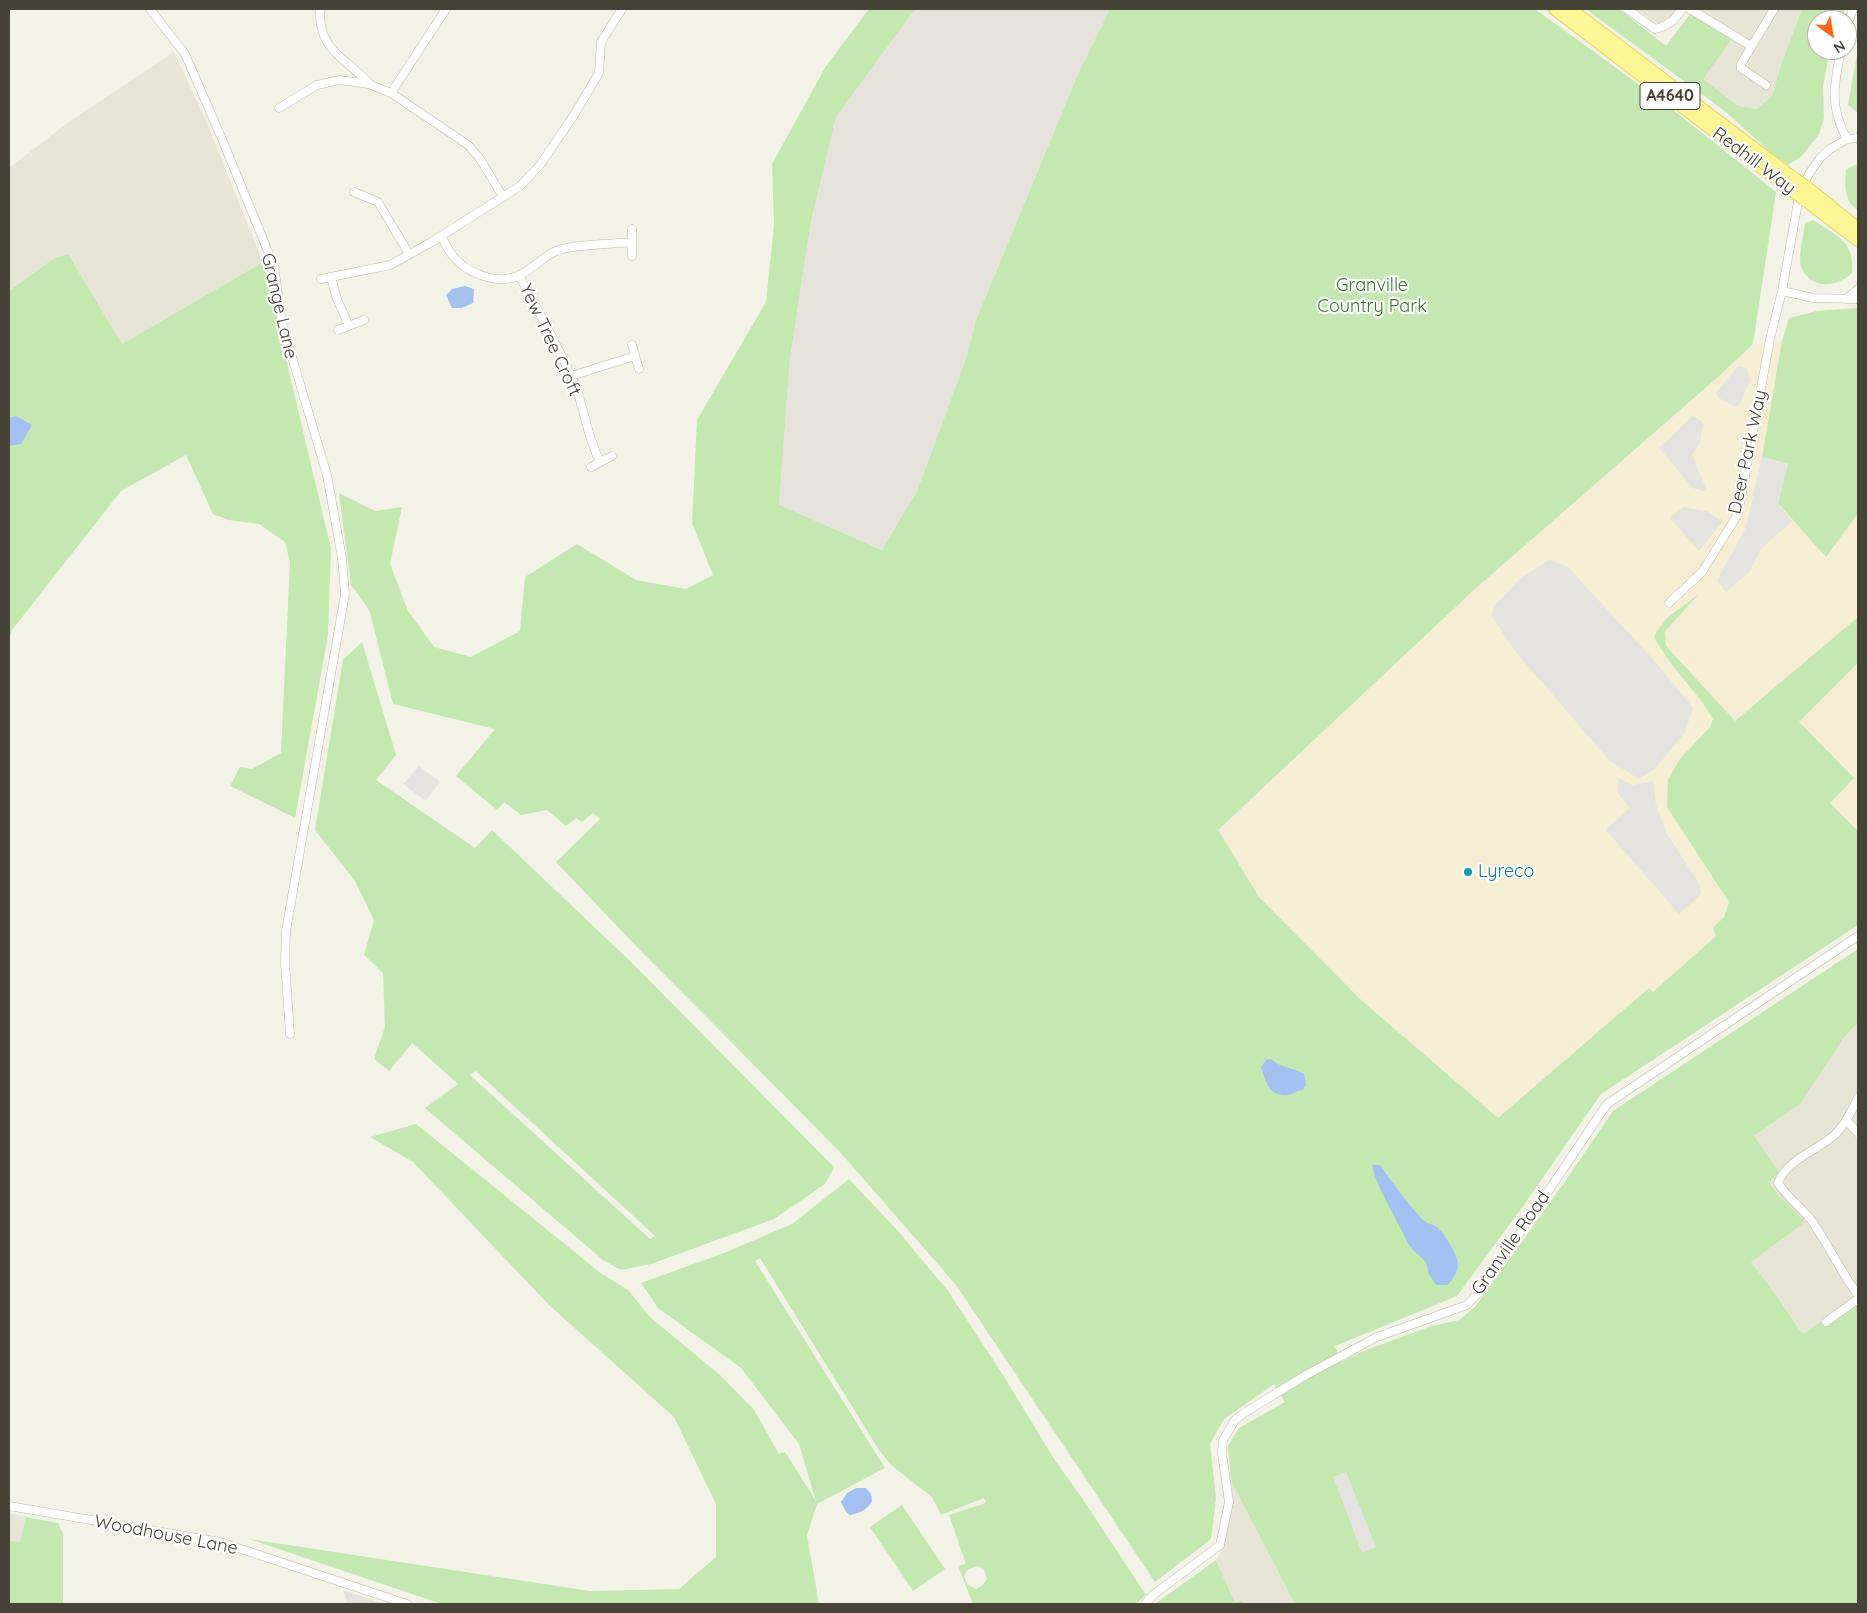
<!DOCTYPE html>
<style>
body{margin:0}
#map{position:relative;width:1867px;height:1613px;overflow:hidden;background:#f3f2e7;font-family:Quicksand,sans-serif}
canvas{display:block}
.frame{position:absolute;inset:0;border:10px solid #474336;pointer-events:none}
.north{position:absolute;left:1807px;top:10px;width:50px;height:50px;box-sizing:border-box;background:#fff;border:1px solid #b5b4af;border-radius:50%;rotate:148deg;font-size:14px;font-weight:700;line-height:20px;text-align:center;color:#474336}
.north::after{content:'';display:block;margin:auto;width:18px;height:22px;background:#fa6717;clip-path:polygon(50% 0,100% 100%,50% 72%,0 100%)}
</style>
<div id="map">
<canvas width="1867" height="1613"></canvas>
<div class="frame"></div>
<div class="north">N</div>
</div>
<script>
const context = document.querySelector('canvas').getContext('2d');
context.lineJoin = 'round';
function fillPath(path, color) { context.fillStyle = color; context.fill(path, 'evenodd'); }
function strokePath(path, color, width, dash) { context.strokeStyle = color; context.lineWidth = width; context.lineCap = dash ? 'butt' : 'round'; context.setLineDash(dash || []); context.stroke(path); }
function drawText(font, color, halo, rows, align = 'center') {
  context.font = font + ' Quicksand,sans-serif'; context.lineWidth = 4.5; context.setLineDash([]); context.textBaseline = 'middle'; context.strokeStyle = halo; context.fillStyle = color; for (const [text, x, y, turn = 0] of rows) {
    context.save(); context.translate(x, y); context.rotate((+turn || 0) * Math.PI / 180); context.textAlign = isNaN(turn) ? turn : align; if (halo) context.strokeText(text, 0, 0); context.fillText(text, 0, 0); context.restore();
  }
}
const residential = new Path2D(`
 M1636 9H1676L1673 15 1660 25Z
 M1694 9H1802L1781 65 1772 96 1757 109 1738 106 1702 79Z
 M174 52 206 121 263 262 122 344 68 254 53 259 9 291V168L70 121Z
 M1858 1022V1305L1828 1326 1824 1319 1805 1333 1801 1332 1776 1295 1751 1262 1804 1222 1778 1194 1769 1181 1779 1172 1754 1136 1800 1104 1843 1039Z
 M1231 1481 1295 1604H1247L1240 1600 1235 1603 1216 1560 1223 1547 1229 1519Z
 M9 1513 26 1517 20 1543 9 1541Z`);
const commercial = new Path2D(`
 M1858 307V895L1724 917 1713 928 1717 935 1653 992 1649 989 1498 1118 1360 999 1259 897 1218 830 1476 588 1718 377 1753 344 1782 341 1789 318 1820 310Z`);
const industrial = new Path2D(`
 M915 9H1110L1079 72 976 320 966 359 917 491 883 550 779 506 790 358 811 221 836 117Z
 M343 1590 384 1604H348Z`);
const green = new Path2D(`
 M869 9H915L836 117 811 221 790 358 779 505 882 550 917 491 966 359 976 320 1079 72 1110 9H1535L1667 105 1776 192 1753 344 1718 377 1476 588 1218 830 1259 897 1360 999 1498 1118 1649 988 1653 992 1716 936 1713 928 1724 917 1729 902 1667 807 1668 780 1680 759 1710 727 1713 719C1696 689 1669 667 1654 636L1667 618 1699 594 1665 631 1666 646 1735 721 1858 617V663L1799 722 1854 778 1830 803 1858 831V925L1601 1094 1526 1202 1457 1296 1335 1346 1341 1362 1361 1352 1404 1336 1432 1326 1459 1320 1475 1307 1564 1183 1613 1111 1858 949V1022L1843 1039 1800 1104 1754 1136 1779 1172 1769 1182 1778 1194 1805 1222 1751 1262 1776 1295 1801 1332 1805 1333 1824 1319 1828 1326 1858 1305V1604H1295L1231 1481 1228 1446 1239 1428 1285 1402 1274 1384 1224 1419 1210 1444 1216 1499 1211 1539 1155 1582 956 1285 840 1152 636 946 556 862 600 819 593 813 582 822 576 818 566 826 547 810 521 815 504 802 497 810 456 776 495 729 393 704 370 613 366 605 351 585 339 493 375 511 402 507 390 564 408 611 434 647 471 657 520 631 525 577 577 544 636 580 686 589 713 575 692 523 697 420 766 302 774 226 772 164 826 66Z
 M1586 9H1619L1666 46 1694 9 1733 37 1703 79 1738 106 1757 109 1772 96 1781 65 1802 9H1845L1841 20H1817V50H1830L1823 86 1824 118 1819 134 1802 156 1788 165 1770 152 1726 112Z
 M1858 49V113L1848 105Z
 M1858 164V210C1843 200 1845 185 1846 169Z
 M1813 220C1836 236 1855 240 1852 273 1837 288 1809 290 1801 266 1798 257 1804 233 1805 223Z
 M68 254 122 344 263 262 331 549 328 635 295 818 230 786 240 767 252 769 281 753 290 562 285 542 259 524 229 520 213 514 186 455 121 491 12 630 9 639V291L53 259Z
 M1858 308V513L1826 557 1778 503 1788 464 1762 457 1782 341 1789 318 1817 311Z
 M362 642 396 755 376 780 475 848 492 830 630 961 834 1167 825 1184 774 1219 651 1264 621 1270 603 1260 425 1108 458 1084 412 1043 389 1071 374 1059 385 1027 383 973 364 955 374 920 355 881 315 830 343 660ZM476 1071 655 1236 650 1239 470 1075Z
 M416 1124 602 1274 628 1290 651 1318 720 1375 754 1410 779 1454 785 1452 816 1501 799 1444 741 1368 658 1308 641 1283 724 1253 792 1224 849 1179 898 1231 948 1291 1003 1375 1056 1462 1080 1495 1146 1595 1136 1604H973L958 1566 966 1564 949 1515 986 1503 984 1498 941 1515 932 1497 891 1465 879 1450 760 1258 755 1261 885 1468 817 1504 807 1535 819 1604H442L249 1539 590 1591 679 1589 716 1557V1504L674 1417 549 1305 413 1162 370 1137ZM977 1566 984 1569 987 1579 983 1585 976 1589 967 1584 964 1577 967 1570Z
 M902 1505 945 1569 913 1591 870 1527Z
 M26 1517 58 1523 63 1534V1604H9V1541L20 1542Z
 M1216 1560 1235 1603 1240 1600 1247 1604H1155Z`);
const parking = new Path2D(`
 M1738 366 1747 368 1750 380 1740 404 1736 407 1722 400 1715 394Z
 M1693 416 1703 422 1700 443 1692 455 1706 488 1703 491 1693 488 1659 448Z
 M1762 457 1788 464 1778 503 1792 521 1761 549 1750 571 1726 592 1717 581 1746 527Z
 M1683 507 1706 511 1723 521 1699 551 1670 518Z
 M1550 560 1568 567 1658 665 1693 708 1685 732 1655 769 1639 779 1609 760 1515 651 1491 615 1496 604 1522 577Z
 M419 766 440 782 426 801 403 784Z
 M1619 778 1633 785 1653 781 1656 805 1667 834 1700 885 1701 894 1679 914 1606 830 1630 808 1618 793Z
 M1346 1472 1376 1547 1362 1553 1333 1477Z`);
const water = new Path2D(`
 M465 286 474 289 473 303 462 308H452L446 295 452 289Z
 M16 416 32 425 21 444 9 446V418Z
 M1271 1059C1279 1067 1294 1068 1304 1074L1306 1085 1303 1090C1297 1090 1294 1094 1288 1095 1269 1097 1266 1083 1261 1067L1266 1060Z
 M1372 1165H1380C1393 1184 1407 1203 1423 1220 1427 1224 1433 1224 1437 1227 1445 1235 1457 1253 1458 1264 1458 1272 1452 1279 1448 1285H1436L1428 1273C1429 1261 1420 1257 1412 1249 1406 1241 1402 1230 1397 1222 1388 1203 1376 1185 1372 1165Z
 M856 1488H866L871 1494 872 1501C867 1510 860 1513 850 1515L846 1512 841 1502 847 1493Z`);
const minor = new Path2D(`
 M150 9 185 54 222 139 274 266 282 323 327 475 342 558 345 594 286 931 285 962 290 1034
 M320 9C318 51 346 58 370 84
 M1627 9 1655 29C1668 26 1675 20 1682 9
 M1690 9 1751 46
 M1847 26 1853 9
 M1841 50C1834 85 1829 106 1847 139
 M1766 85 1741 68V64L1774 9
 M391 93 446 9
 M279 108 317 85 340 80 369 84 391 93 468 145 480 159 503 197
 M354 192 378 202 409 254
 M632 229V256
 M441 236C445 243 448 250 453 256 466 273 497 285 518 276 532 270 542 257 556 251 573 244 613 244 632 242
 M519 275C538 311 559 347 575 385 585 411 587 436 600 462
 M331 277 337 299 349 326
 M321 279 390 265 430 243 520 186 540 165 574 115 599 73 601 42 622 9
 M1782 291 1813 298 1858 299
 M1846 299 1858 289
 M338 330 364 320
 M632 345 639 369
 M571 376 635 356
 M591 467 612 456
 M1669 603 1702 572 1738 514 1770 339 1782 291 1800 191 1810 172 1821 157 1830 149 1847 139 1858 138
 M1858 1098C1851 1112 1844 1127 1832 1137 1814 1152 1787 1160 1778 1183 1788 1199 1804 1209 1814 1224 1830 1248 1841 1272 1858 1295
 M1846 1120 1858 1133
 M1826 1322 1858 1299
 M9 1506 220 1542 407 1604
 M1145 1604 1153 1595 1220 1545 1229 1502 1222 1453 1223 1440 1235 1420 1244 1413 1306 1375 1377 1337 1467 1305 1483 1288 1607 1104 1858 936`);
const primary = new Path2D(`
 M1555 9 1785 185
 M1570 9 1789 175
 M1810 190 1858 229
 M1804 199 1858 240`);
const primaryBridge = new Path2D(`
 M1789 175 1810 190
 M1785 185 1804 199`);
const markers = [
 [1468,872,5,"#0f9aa8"]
];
const shields = [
 [1670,96,60]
];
const shieldNames = [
 ["A4640",1670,96]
];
const streetNames = [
 ["Redhill Way",1754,161,37],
 ["Grange Lane",279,306,77],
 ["Yew Tree Croft",550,340,65],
 ["Deer Park Way",1748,452,-78],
 ["Granville Road",1511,1243,-55],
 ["Woodhouse Lane",166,1535,11]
];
const parkNames = [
 ["Granville",1372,286],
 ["Country Park",1372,307]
];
const cultureNames = [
 ["Lyreco",1478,872]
];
fillPath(residential, '#e7e5d5');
fillPath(commercial, '#f5eed2');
fillPath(industrial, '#e6e3dc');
fillPath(green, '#c3e8b0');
fillPath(parking, '#e5e3df');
fillPath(water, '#a3c1f0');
strokePath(minor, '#bfbca9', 9);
strokePath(primary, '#e4d764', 14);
strokePath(minor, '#fff', 8);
strokePath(primary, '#fef595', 12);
strokePath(primaryBridge, '#e4d764', 14, []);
strokePath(primaryBridge, '#fef595', 12);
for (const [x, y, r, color] of markers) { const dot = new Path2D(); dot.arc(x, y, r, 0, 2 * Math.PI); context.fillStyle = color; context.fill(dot); strokePath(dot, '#fff', 2); }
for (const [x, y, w] of shields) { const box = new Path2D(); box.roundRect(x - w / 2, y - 13.5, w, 27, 4); context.fillStyle = '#fff'; context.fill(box); strokePath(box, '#474336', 1); }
drawText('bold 16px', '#474336', null, shieldNames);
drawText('18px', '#474336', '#fff', streetNames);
drawText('18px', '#377929', '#fff', parkNames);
drawText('18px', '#0d838f', '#fff', cultureNames, 'left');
</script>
